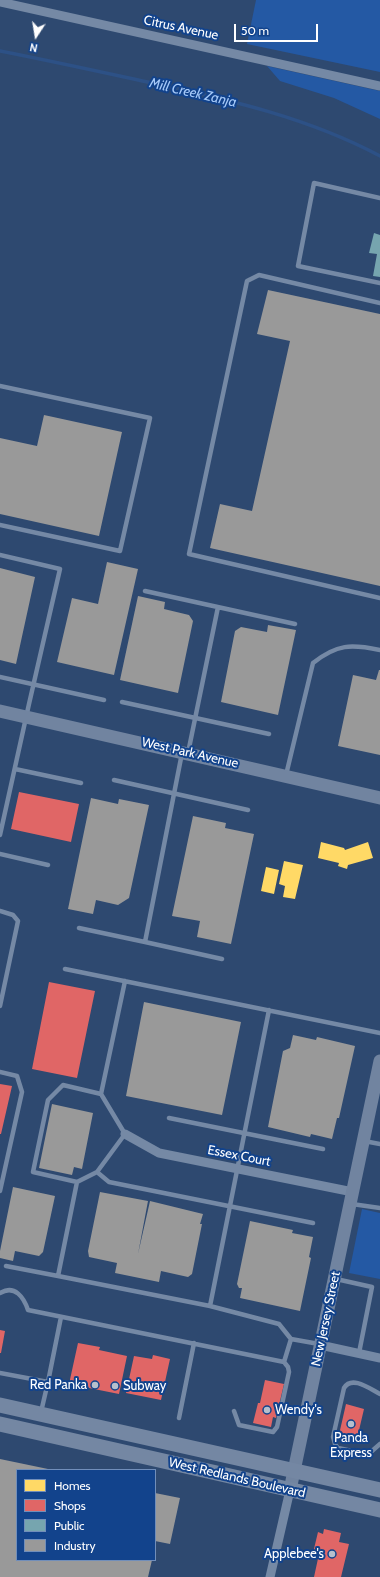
<!DOCTYPE html>
<style>
body{margin:0}
#map{position:relative;width:380px;height:1577px;overflow:hidden;background:#2e4970;font-family:Cabin,sans-serif}
canvas{display:block}
.legend{position:absolute;left:16px;top:1469px;width:140px;height:92px;box-sizing:border-box;background:#12438c;border:1px solid #718eba;margin:0;padding:5px 7px;list-style:none;font-size:12px;color:#fff}
.legend li{display:flex;align-items:center;gap:8px;height:20px}
.legend b{width:20px;border:1px solid #718eba}
.north{position:absolute;left:16px;top:16px;width:40px;height:40px;-webkit-text-stroke:3px #12438c;paint-order:stroke;rotate:192deg;font-size:11px;font-weight:700;line-height:16px;text-align:center;color:#fff}
.north::after{content:'';display:block;margin:auto;width:14px;height:18px;background:#fff;clip-path:polygon(50% 0,100% 100%,50% 72%,0 100%)}
.scale{position:absolute;left:234px;top:24px;width:84px;height:18px;box-sizing:border-box;border:2px solid #fff;border-top:0;padding-left:5px;font-size:12px;line-height:14px;white-space:nowrap;color:#fff;-webkit-text-stroke:3px #12438c;paint-order:stroke}
</style>
<div id="map">
<canvas width="380" height="1577"></canvas>
<ul class="legend">
<li><b style="height:11px;background:#ffd966"></b>Homes</li>
<li><b style="height:11px;background:#e06666"></b>Shops</li>
<li><b style="height:11px;background:#76a5af"></b>Public</li>
<li><b style="height:11px;background:#999"></b>Industry</li>
</ul>
<div class="north">N</div>
<div class="scale">50 m</div>
</div>
<script>
const context = document.querySelector('canvas').getContext('2d');
context.lineJoin = 'round';
function fillPath(path, color) { context.fillStyle = color; context.fill(path, 'evenodd'); }
function strokePath(path, color, width, dash) { context.strokeStyle = color; context.lineWidth = width; context.lineCap = dash ? 'butt' : 'round'; context.setLineDash(dash || []); context.stroke(path); }
function drawText(font, color, halo, rows, align = 'center') {
  context.font = font + ' Cabin,sans-serif'; context.lineWidth = 4; context.setLineDash([]); context.textBaseline = 'middle'; context.strokeStyle = halo; context.fillStyle = color; for (const [text, x, y, turn = 0] of rows) {
    context.save(); context.translate(x, y); context.rotate((+turn || 0) * Math.PI / 180); context.textAlign = isNaN(turn) ? turn : align; if (halo) context.strokeText(text, 0, 0); context.fillText(text, 0, 0); context.restore();
  }
}
const green = new Path2D(`
 M256 0H380V72L247 44Z
 M267 66 380 91V119L334 98 280 81Z
 M362 1209 380 1213V1279L349 1273Z`);
const homes = new Path2D(`
 M321 842 344 848 345 850 368 842 373 858 348 865 347 869 338 866 339 863 318 858Z
 M284 861 303 865 295 899 283 897 285 886 279 884Z
 M266 867 279 870 274 894 261 891Z`);
const shops = new Path2D(`
 M19 792 79 804 71 842 11 829Z
 M49 982 95 991 77 1078 32 1069Z
 M0 1084 12 1086 1 1134H0Z
 M0 1330 5 1331 1 1353H0Z
 M78 1343 100 1347 99 1350 127 1356 119 1394 69 1384Z
 M153 1355 170 1359 161 1400 126 1393 134 1356 152 1359Z
 M265 1380 284 1384 276 1418 273 1417 271 1427 253 1423 258 1403H260Z
 M346 1404 364 1409 356 1443 338 1439Z
 M324 1529 341 1533 339 1542 349 1544 341 1577H314L319 1554 313 1553 318 1532 323 1534Z`);
const public = new Path2D(`
 M374 233 380 235V277L373 276 377 254 369 253Z`);
const industry = new Path2D(`
 M268 290 380 314V586L210 548 220 504 252 511 290 341 257 334Z
 M44 415 122 432 99 536 0 514V438L37 446Z
 M107 562 138 569 114 675 57 662 72 598 98 604Z
 M0 568 35 577 16 664 0 660Z
 M138 596 165 602 164 609 189 615 193 621 178 693 120 680Z
 M268 625 296 630 278 715 221 702 235 631 241 627 267 632Z
 M379 670H380V755L338 746 353 675 376 680Z
 M91 798 118 804 119 799 149 805 129 898 118 905 96 900 93 914 68 909Z
 M193 816 226 823 225 828 254 834 231 944 197 937 200 921 172 916Z
 M144 1002 241 1022 222 1115 126 1096Z
 M293 1035 316 1040 317 1037 355 1046 339 1118H337L332 1139 311 1134 310 1137 268 1127 283 1051 290 1048Z
 M52 1104 93 1113 82 1169 74 1167 72 1175 39 1168Z
 M13 1187 55 1196 43 1252 39 1256 15 1251 13 1261 0 1258V1251Z
 M100 1192 148 1201 138 1254 150 1201 203 1214 200 1224H202L192 1274 188 1277 161 1271 159 1282 115 1273 117 1263 89 1257 88 1251Z
 M250 1221 293 1230 292 1233 313 1237 309 1257 311 1258 300 1311 240 1298 242 1288H239L237 1284Z
 M0 1459 48 1469 17 1470V1560H152L148 1577H0Z
 M155 1493 180 1498 170 1544 155 1541Z`);
const stream = new Path2D(`
 M0 51C51 61 101 72 152 83 230 100 309 118 380 156`);
const lane = new Path2D(`
 M380 198 314 183 298 266 380 283
 M380 303 259 275 247 281 189 554 380 598
 M0 386 150 418 120 551 0 525
 M0 555 60 569 29 704 0 835
 M145 591 295 624
 M0 677 104 700
 M122 702 269 734
 M182 753 145 942 222 959
 M188 753 218 607
 M15 769 81 783
 M286 775 313 663C337 644 351 644 380 650
 M114 780 248 810
 M0 854 48 865
 M0 911 13 915 18 921 0 1006
 M79 928 145 942
 M65 969 380 1033
 M125 981 101 1094 125 1134 97 1172 77 1182 58 1276 210 1306 269 1010
 M0 1072 17 1076 22 1092 0 1191
 M169 1118 323 1149
 M364 1141 380 1144
 M97 1172 109 1182 313 1223
 M77 1182 33 1172 48 1100 63 1085 101 1094
 M352 1204 380 1208
 M6 1266 58 1276
 M336 1279 372 1287 359 1353
 M0 1293C15 1284 24 1298 28 1310L284 1362 291 1339
 M210 1306 279 1324 291 1339 319 1344
 M0 1373 48 1382 41 1412
 M48 1382 61 1317
 M380 1394C370 1389 352 1375 344 1388L333 1437 335 1444 338 1448 366 1454 372 1451 380 1444
 M234 1411 239 1425 273 1432 277 1427 289 1372 288 1367 284 1362
 M179 1418 194 1343`);
const street = new Path2D(`
 M0 2 380 86
 M125 1134 159 1153 353 1192
 M320 1345 380 1358
 M270 1577 290 1490`);
const secondary = new Path2D(`
 M0 711 380 798
 M290 1490 380 1061`);
const primary = new Path2D(`
 M0 1405 380 1490
 M0 1424 380 1510`);
const markers = [
 [95,1385,4,"#b6bfcd"],
 [115,1386,4,"#b6bfcd"],
 [267,1410,4,"#b6bfcd"],
 [351,1424,4,"#b6bfcd"],
 [332,1554,4,"#b6bfcd"]
];
const streetNames = [
 ["Citrus Avenue",181,28,12],
 ["West Park Avenue",190,753,13],
 ["Essex Court",239,1156,11],
 ["New Jersey Street",326,1319,-78],
 ["West Redlands Boulevard",237,1478,13]
];
const poiNames = [
 ["Red Panka",87,1385],
 ["Subway",123,1386,"left"],
 ["Wendy's",275,1410,"left"],
 ["Panda",351,1438,"center"],
 ["Express",351,1453,"center"],
 ["Applebee's",324,1554]
];
const waterNames = [
 ["Mill Creek Zanja",193,93,13]
];
fillPath(green, '#2459a4');
fillPath(homes, '#ffd966');
fillPath(shops, '#e06666');
fillPath(public, '#76a5af');
fillPath(industry, '#999');
strokePath(stream, '#2d5186', 3.5);
strokePath(lane, '#7589a5', 4.5);
strokePath(street, '#7589a5', 9);
strokePath(secondary, '#7184a0', 13);
strokePath(primary, '#7487a3', 15);
for (const [x, y, r, color] of markers) { const dot = new Path2D(); dot.arc(x, y, r, 0, 2 * Math.PI); context.fillStyle = color; context.fill(dot); strokePath(dot, '#12438c', 1.5); }
drawText('13px', '#fff', '#12438c', streetNames);
drawText('13px', '#fff', '#12438c', poiNames, 'right');
drawText('italic 14px', '#a5c9f9', '#12438c', waterNames);
</script>
